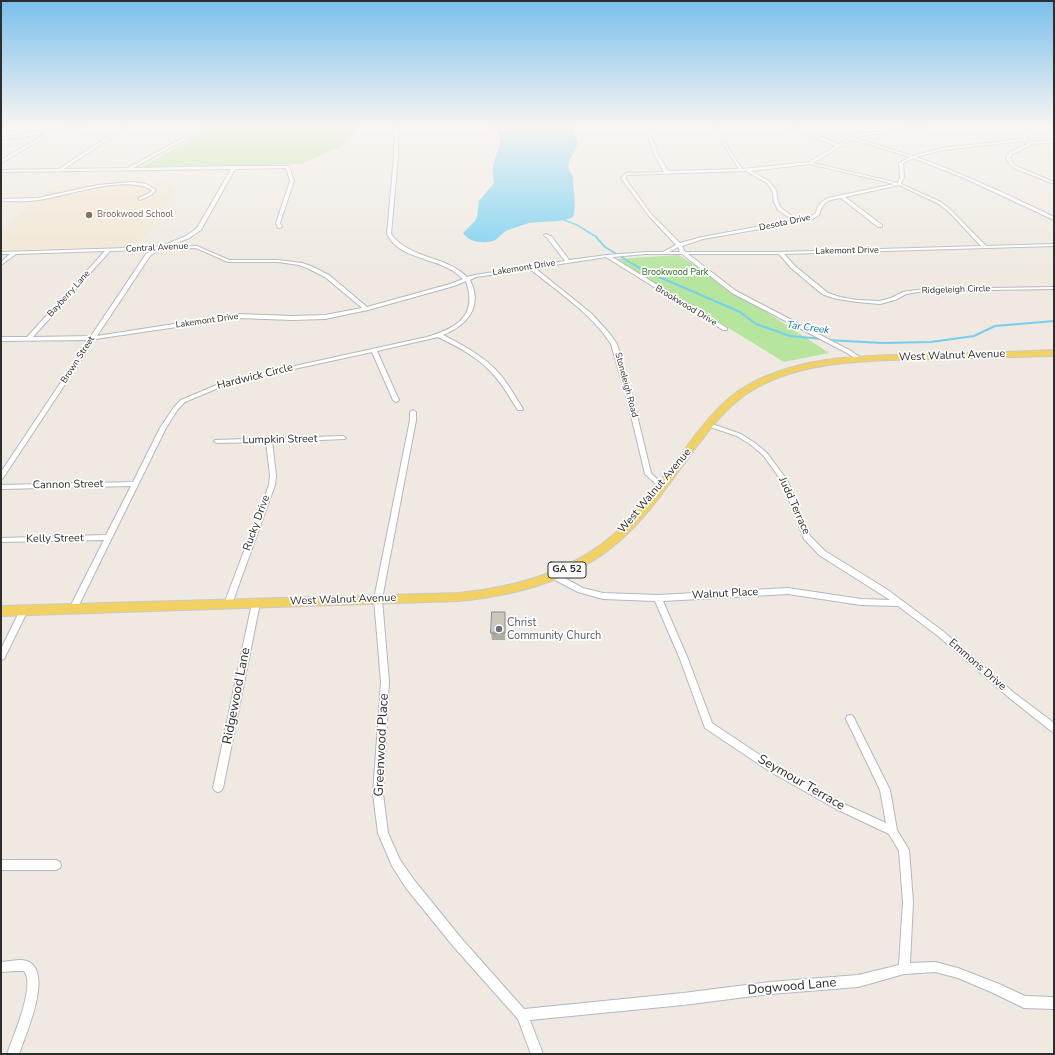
<!DOCTYPE html>
<style>
body{margin:0}
#map{position:relative;width:1055px;height:1055px;overflow:hidden;background:#efe9e1;font-family:"Nunito Sans",sans-serif}
canvas{display:block}
.frame{position:absolute;inset:0;border:2px solid #2e2e2e;pointer-events:none}
</style>
<div id="map">
<canvas width="1055" height="1055"></canvas>
<div class="frame"></div>
</div>
<script>
const context = document.querySelector('canvas').getContext('2d');
context.lineJoin = 'round';
function fillPath(path, color) { context.fillStyle = color; context.fill(path, 'evenodd'); }
function strokePath(path, color, width, dash) { context.strokeStyle = color; context.lineWidth = width; context.lineCap = dash ? 'butt' : 'round'; context.setLineDash(dash || []); context.stroke(path); }
function drawText(font, color, halo, rows, align = 'center') {
  context.font = font + ' "Nunito Sans",sans-serif'; context.lineWidth = 3.5; context.setLineDash([]); context.textBaseline = 'middle'; context.strokeStyle = halo; context.fillStyle = color; for (const [text, x, y, turn = 0] of rows) {
    context.save(); context.translate(x, y); context.rotate((+turn || 0) * Math.PI / 180); context.textAlign = isNaN(turn) ? turn : align; if (halo) context.strokeText(text, 0, 0); context.fillText(text, 0, 0); context.restore();
  }
}
const education = new Path2D(`
 M168 183 176 192 144 238 133 246 1 250V230L53 188 107 184Z`);
const green = new Path2D(`
 M213 126H359L341 147 301 164 142 167Z
 M679 255 829 353 784 362 616 259Z`);
const pitch = new Path2D(`
 M264 126H319L292 141C282 140 269 138 263 129Z`);
const water = new Path2D(`
 M493 126H571C572 131 576 135 577 141 579 154 560 161 573 176 573 190 577 204 573 217 560 223 543 221 529 223 522 225 515 228 508 230 500 233 498 242 488 242 479 243 468 241 463 233L475 221 477 217 479 201 494 183C493 178 493 172 493 167 496 150 508 141 493 126Z`);
const streamFar1 = new Path2D(`
 M564 220 577 225 590 233`);
const stream = new Path2D(`
 M588 232 595 236 605 247 641 269 740 312 756 324 790 336 822 339
 M827 340 883 343 931 342 974 336 995 326 1054 321`);
const minor = new Path2D(`
 M78 126H84L50 132V134L1 163V160L47 133 1 140V138Z
 M124 126H128L64 169 128 168 205 126H208V127L133 168 234 166H289L294 181 280 223 282 227 278 228 276 223 290 181 286 168 235 169 201 230 189 238 167 247 197 246 229 260H278L302 263 311 266 329 275 367 307 450 284 463 279C444 259 412 261 394 244 391 241 389 237 387 234L394 156 395 126H398V156L391 234C411 260 445 255 467 277L475 275 565 261 548 239 544 235 546 234 552 237 569 260 607 255 646 252H663L676 245 649 216 621 178 626 173 664 172 655 156 644 126H647L659 156 668 171 739 169 712 126H714L742 169 809 162 836 146 789 127V126H792L839 144 857 134 928 126 927 127 858 136 855 138 913 156 943 148 1023 139 1030 126H1032L1026 140 1031 142 1054 140V142L1031 144 1030 146 1012 154 1010 158 1013 163 1016 166 1054 182V184L1014 168 1010 165 1006 158 1010 152 1028 144V143L1023 141 943 150 916 157C964 174 1009 195 1054 217V220L964 178 913 158 903 163 904 177 901 184 941 202 952 211 986 246 1054 244V246L784 254 795 266 828 293 840 297 857 300 880 301 891 298 903 292 925 289 1054 287V289L925 291 906 294 895 300 880 304 857 302 837 299 824 295 816 289 791 268 779 254H688L736 291 851 351 861 358V360L859 361 847 353 732 293 682 254H646L612 257 727 328V330H723L606 257 535 268 592 314 610 334 617 344 634 403 651 473 664 486 663 487H659L645 474 628 403 611 344C591 313 558 292 530 269L476 277 470 280C483 306 468 325 443 335 462 345 482 355 497 371 507 382 515 396 523 409L522 410H518C510 398 503 385 493 374 478 357 458 347 438 337L377 351 399 400 398 401 396 402 393 400 372 352 230 383 185 402 178 409 166 428 77 609 76 611H70L69 609 104 540 1 542V538L106 535 131 486 1 489V485L133 482 160 428 174 407 181 400 226 381 427 337C457 328 478 316 466 281L454 286 368 310 325 319 292 320 238 318 95 339 3 478 1 479V472L89 340 1 341V337H27L105 251 16 254 1 265V262L10 254H1V252L159 247 186 236 197 228 231 169 1 172V170L59 169ZM852 139 910 157 899 163 900 177 898 183 813 163ZM810 164 894 184 828 198C821 202 817 205 816 213L808 218 798 220 781 208 778 202 776 190 769 181 751 171ZM746 171 767 183 772 190 774 202 778 210 793 220 702 237 680 243 651 214 625 178 627 175ZM899 185 939 204 950 213 981 246 780 252H685L682 246 703 239 811 220 819 215C823 201 828 200 841 198L878 227H882V225L845 197ZM678 247 680 252H669ZM196 248 228 262H278L299 265 307 268 325 277 362 308 325 315 292 316 238 314 97 336 150 256 160 249ZM153 250 146 254 91 336 33 337 110 251Z
 M132 182 146 184 156 190 151 195 140 200H139V198L149 193 152 190C122 174 70 196 38 200 26 202 13 201 1 201V199L38 198 98 185Z
 M413 410 416 412V420L382 599 389 682 383 794 388 833 400 860 414 880 461 938 524 1009 683 993 770 982 858 975 899 965 903 902 899 851 889 834 836 809 769 771 705 728 680 659 655 601 603 599 578 592 553 579 552 577 553 575H559L583 588 603 593 658 595 788 588 861 599 890 600 819 555 804 539 781 480 763 455 751 445 737 436 707 426 706 425 709 423 741 434 755 443 767 453 787 480 810 536 825 551 888 590 944 632 1013 692 1054 723V732L1051 731 1007 696 938 636 898 606 861 605 788 594 663 601 688 659 712 723 775 765 842 803 886 823 880 790 846 719 847 716 850 715 853 716 890 790 897 830 909 850 913 902 910 963 935 962 958 968 999 984 1025 996 1054 997V1009L1024 1008 991 992 958 978 935 972 904 974 858 987 770 994 683 1005 530 1020 543 1054H531L518 1019 453 946 406 888 392 866 378 833 373 794 381 682 374 599 410 420V412Z
 M343 436 346 438 345 439 272 442 276 475 275 485 232 604 231 606H225L224 604 269 485 270 475 266 442 217 443 215 442 214 441 215 440Z
 M256 600 259 601 260 603 223 788 221 791 218 792 215 791 213 788 252 603 253 601Z
 M24 607 27 608 28 610 4 659 1 660V649L20 610 21 608Z
 M1 860H56L60 862 61 865 60 868 56 870H1Z
 M19 960C24 960 30 961 33 965 49 982 26 1034 19 1054H7C13 1037 36 985 24 971H15L1 972V962Z`);
const primary = new Path2D(`
 M1054 350V356C1013 357 972 358 930 359 872 361 808 359 756 388 725 405 704 437 683 465 666 488 650 512 629 532 583 578 521 595 458 601L1 616V606L458 593C519 587 578 570 623 526 643 505 661 480 679 457 699 430 720 400 750 384 805 354 870 356 931 354 972 353 1013 352 1054 350Z`);
const wall = new Path2D(`
 M505 612V640H492L491 633Z`);
const building = new Path2D(`
 M492 612H505V633H491Z`);
const markers = [
 [89,215,4,"#8d6e63"],
 [499,629,4,"#6b7280"]
];
const farEducationnames = [
 ["Brookwood School",97,215]
];
const farStreetnames = [
 ["Desota Drive",785,223,-12],
 ["Central Avenue",157,248,-3],
 ["Lakemont Drive",847,251,-1],
 ["Lakemont Drive",524,268,-9],
 ["Ridgeleigh Circle",956,290,-2],
 ["Bayberry Lane",69,294,-48],
 ["Brookwood Drive",686,306,31],
 ["Lakemont Drive",207,321,-8],
 ["Brown Street",78,360,-57],
 ["Stoneleigh Road",626,385,75]
];
const farParknames = [
 ["Brookwood Park",675,273]
];
const farWaternames = [
 ["Tar Creek",808,328,8]
];
const shields = [
 [567,570,38]
];
const shieldNames = [
 ["GA 52",567,570]
];
const streetNames = [
 ["West Walnut Avenue",952,356,-2],
 ["Hardwick Circle",255,377,-14],
 ["Lumpkin Street",280,440,-1],
 ["Cannon Street",68,485,-1],
 ["West Walnut Avenue",655,491,-50],
 ["Judd Terrace",794,506,66],
 ["Rucky Drive",257,523,-70],
 ["Kelly Street",55,539,-1],
 ["Walnut Place",725,594,-3],
 ["West Walnut Avenue",343,600,-2],
 ["Emmons Drive",977,665,41]
];
const worshipNames = [
 ["Christ",507,623],
 ["Community Church",507,636]
];
const nearStreetnames = [
 ["Ridgewood Lane",237,696,-79],
 ["Greenwood Place",382,745,-87],
 ["Seymour Terrace",801,783,30],
 ["Dogwood Lane",792,987,-5]
];
fillPath(education, '#f0e6d1');
fillPath(green, '#b6e59e');
fillPath(pitch, '#c9ec9a');
fillPath(water, '#75cff0');
strokePath(streamFar1, '#75cff0', 1.5);
strokePath(stream, '#75cff0', 2);
strokePath(minor, '#b4b7c1', 2);
strokePath(primary, '#c9c9c9', 2);
fillPath(minor, '#fff');
fillPath(primary, '#f2d163');
fillPath(wall, '#afaba4');
fillPath(building, '#cbc7bf');
strokePath(building, '#8e8b86', 1);
const sky = context.createLinearGradient(0, 0, 0, 273);
sky.addColorStop(0, '#7abfeb');
sky.addColorStop(0.46, '#f8f5f2');
sky.addColorStop(1, '#f8f5f200');
context.fillStyle = sky;
context.fillRect(0, 0, 1055, 273);
for (const [x, y, r, color] of markers) { const dot = new Path2D(); dot.arc(x, y, r, 0, 2 * Math.PI); context.fillStyle = color; context.fill(dot); strokePath(dot, '#fff', 1.5); }
drawText('9px', '#785e54', '#fff', farEducationnames, 'left');
drawText('9px', '#2e2e2e', '#fff', farStreetnames);
drawText('9px', '#2c6e1b', '#fff', farParknames);
drawText('italic 10px', '#0d6fa3', '#fff', farWaternames);
for (const [x, y, w] of shields) { const box = new Path2D(); box.roundRect(x - w / 2, y - 8, w, 16, 3); context.fillStyle = '#fff'; context.fill(box); strokePath(box, '#2e2e2e', 1); }
drawText('bold 10px', '#2e2e2e', null, shieldNames);
drawText('11px', '#2e2e2e', '#fff', streetNames);
drawText('11px', '#5b616d', '#fff', worshipNames, 'left');
drawText('13px', '#2e2e2e', '#fff', nearStreetnames);
</script>
